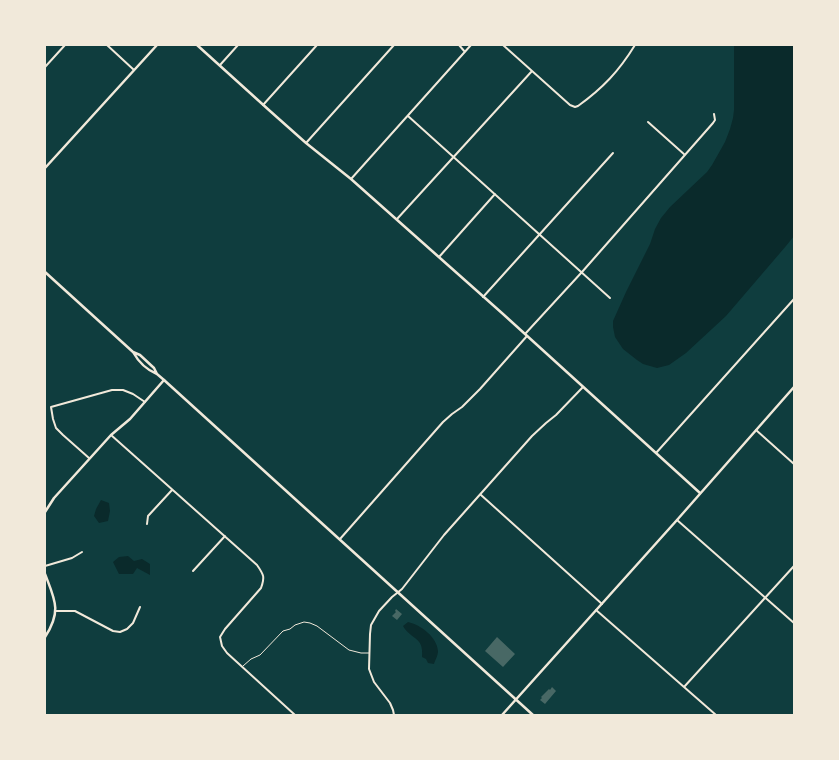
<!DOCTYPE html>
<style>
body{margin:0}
#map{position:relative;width:839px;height:760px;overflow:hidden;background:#0f3d3e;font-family:"IBM Plex Sans",sans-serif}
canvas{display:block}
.frame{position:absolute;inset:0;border:46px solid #f1e9da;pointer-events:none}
</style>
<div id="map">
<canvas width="839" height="760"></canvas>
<div class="frame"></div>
</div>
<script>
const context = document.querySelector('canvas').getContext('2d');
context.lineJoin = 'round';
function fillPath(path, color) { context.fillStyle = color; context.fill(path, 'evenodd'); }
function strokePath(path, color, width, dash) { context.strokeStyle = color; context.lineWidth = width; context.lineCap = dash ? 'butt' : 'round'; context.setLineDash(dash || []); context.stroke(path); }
const water = new Path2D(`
 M734 45H794V236L786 246 726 316 686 353 669 365 657 368 643 364 637 360 623 349 615 337 613 327V321L626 292 650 244 655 229 661 218 670 207 707 172 712 165 725 142 730 129 733 118 734 110Z
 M101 500 109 503 110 511 108 521 99 523 94 516 96 509Z
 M128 556 134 561 142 559 150 564V575L137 568 133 574H119L113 562 119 557Z
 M408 622C421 625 437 637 438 651 438 656 435 660 434 664L428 663 426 659 422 657C424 636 411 640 403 626Z`);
const building = new Path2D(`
 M396 609 402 614 397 620 392 616 396 612 395 611Z
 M497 637 515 654 503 667 485 651Z
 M552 687 556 691 545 704 540 700 542 698 541 697 549 689 550 690Z`);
const service = new Path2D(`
 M243 666 251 659 260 655 283 631 290 629 295 625 304 622 310 623 317 626 349 650 361 653H369`);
const minor = new Path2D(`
 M107 45 134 70
 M459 45 465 52
 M503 45 570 105 575 107 578 106C603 88 619 71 635 45
 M220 65 238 45
 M45 67 65 45
 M263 105 317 45
 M408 116 610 298
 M648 122 685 155
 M306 143 394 45
 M351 179 471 45
 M397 219 532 71
 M439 257 495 194
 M483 297 613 153
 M525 334 582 272 713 123 715 120 714 114
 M756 430 794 464
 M111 435 257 565C264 575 265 577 261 588L225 629 220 637 222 646 227 653 295 715
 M656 453 794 299
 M89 458 63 435 56 428 53 419 51 407 112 390H123L133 394 145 402
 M481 495 602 604
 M677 520 794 623
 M147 524 148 516 172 490
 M340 539 443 422 452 414 462 407 480 389 527 336
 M45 566 72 558 82 552
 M193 571 225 536
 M596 610 716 715
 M55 611H75L113 631 120 632 127 629 133 623 140 607
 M684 687 794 566
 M394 715 393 710 390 703 374 682 369 669 370 634 371 625 379 611 392 597 402 589 444 535 532 436 546 423 556 415 583 387`);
const tertiary = new Path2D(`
 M197 45 270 111 306 143 351 179 503 314 700 493
 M45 168 157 45
 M45 512 54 498 111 435 130 419 164 380
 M45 574C55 600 62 611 45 637`);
const secondary = new Path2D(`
 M45 272 133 352C138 361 147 370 157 374
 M133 352 140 355 154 368 157 374 164 380 533 715
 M502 715 677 520 794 387`);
fillPath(water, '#0a2a2b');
fillPath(building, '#486865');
strokePath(service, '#f1e9da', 1);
strokePath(minor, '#f1e9da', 2);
strokePath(tertiary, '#f1e9da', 2.5);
strokePath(secondary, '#f1e9da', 2.5);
</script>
